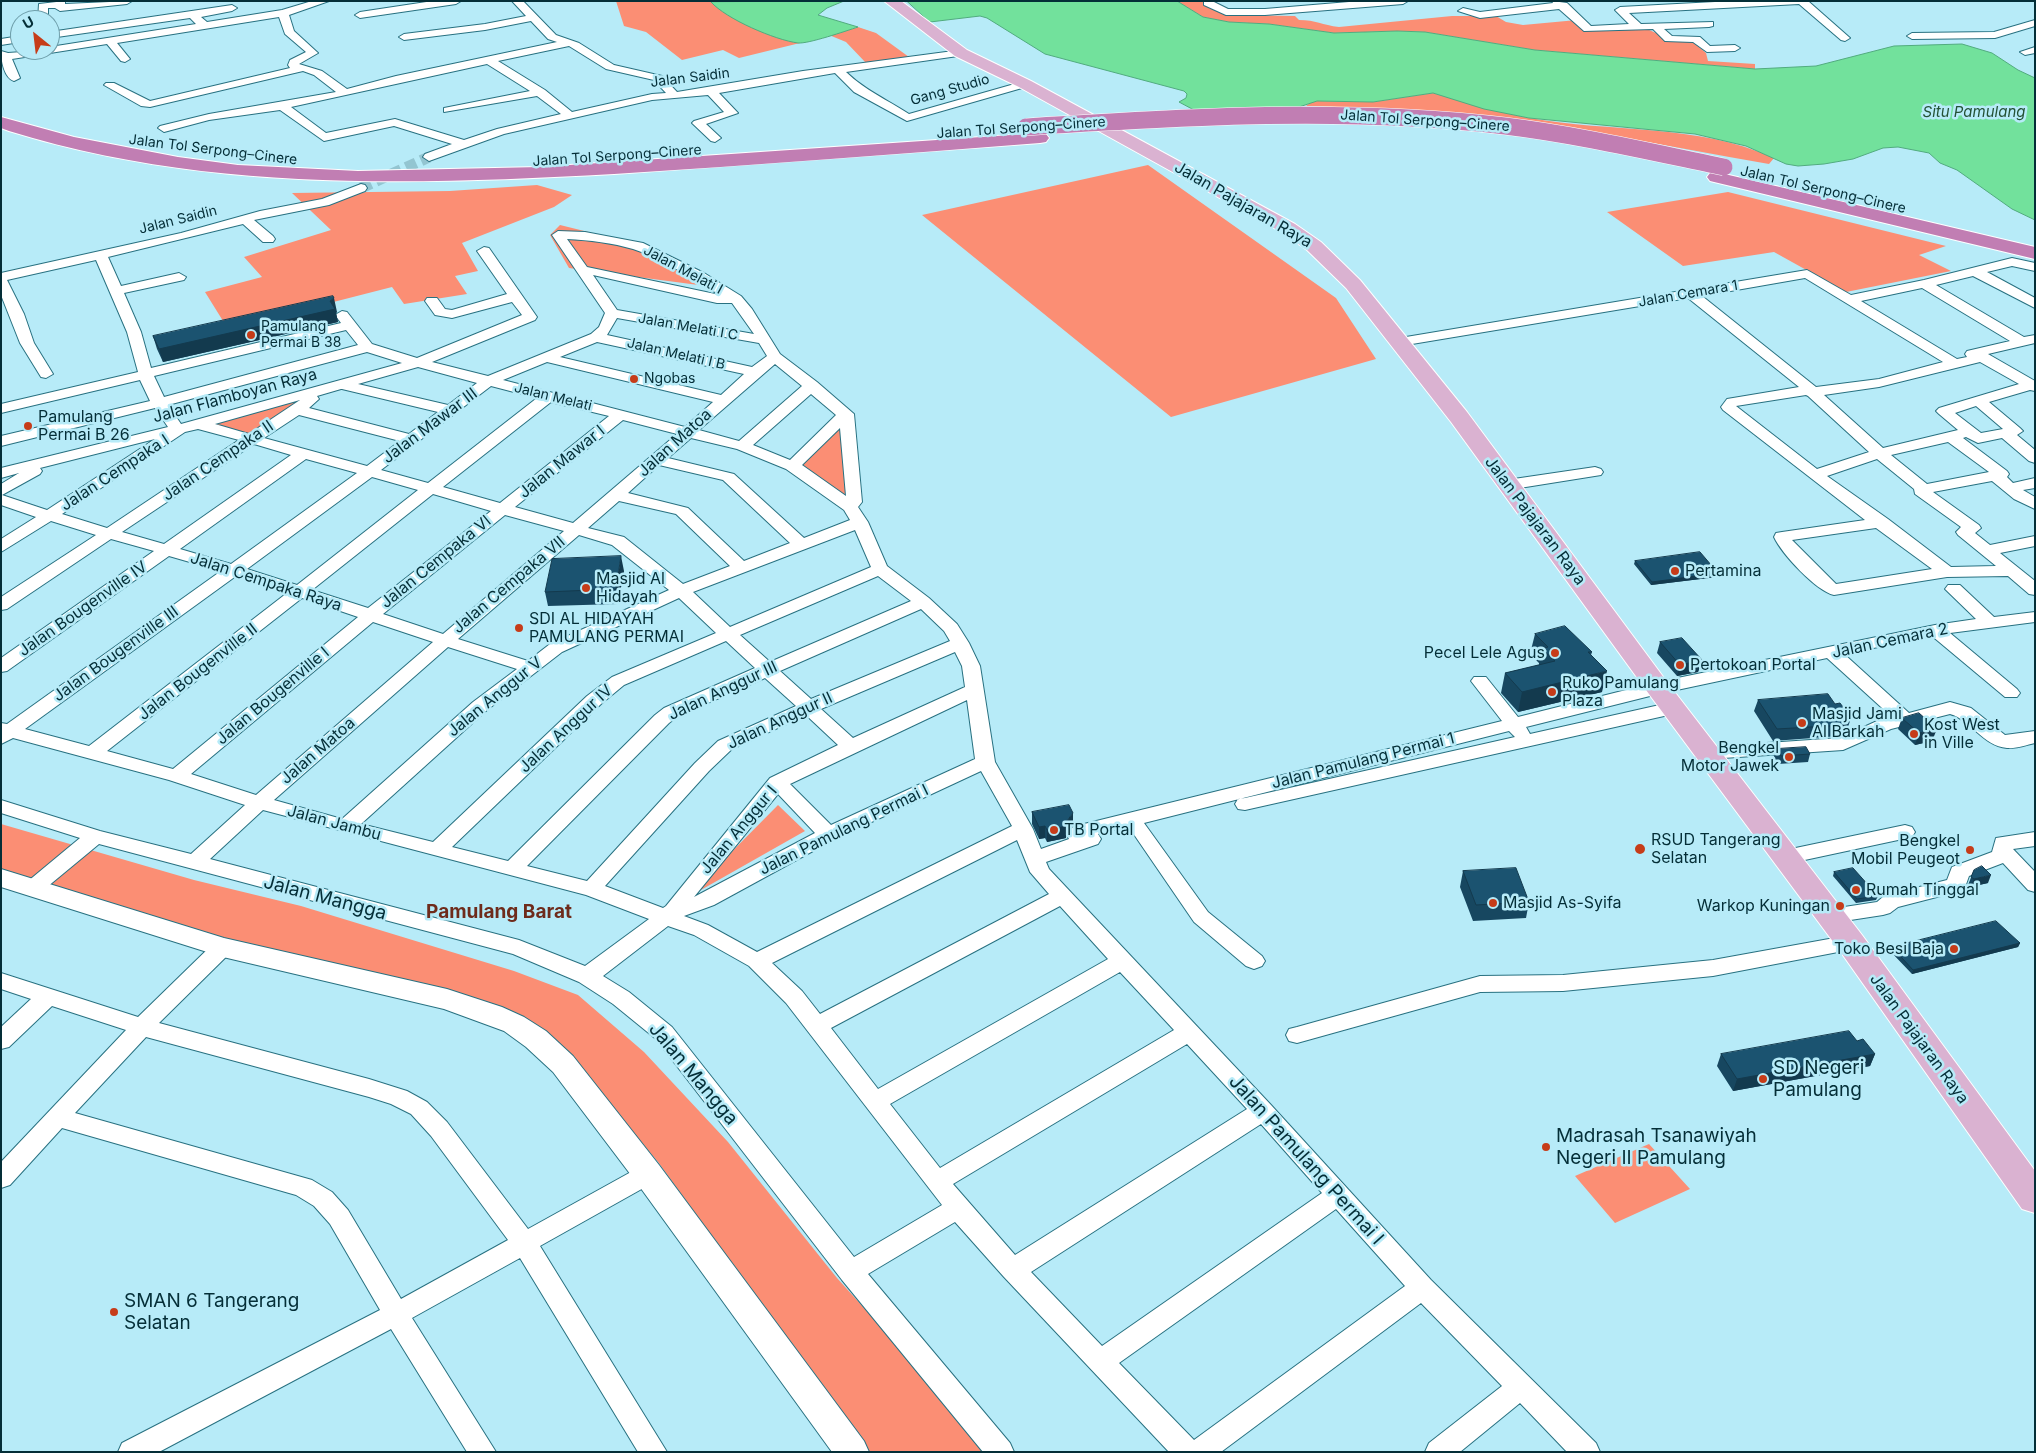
<!DOCTYPE html>
<meta charset="utf-8">
<style>
body{margin:0}
#map{position:relative;width:2036px;height:1453px;overflow:hidden;background:#b7ebf8;font-family:Inter,sans-serif}
canvas{display:block}
.frame{position:absolute;inset:0;border:2px solid #042e37;pointer-events:none}
.north{position:absolute;left:10px;top:10px;width:50px;height:50px;box-sizing:border-box;background:#b7ebf8;border:1px solid #6f9fab;border-radius:50%;rotate:331deg;font-size:14px;font-weight:700;line-height:20px;text-align:center;color:#042e37}
.north::after{content:'';display:block;margin:auto;width:18px;height:22px;background:#c63c19;clip-path:polygon(50% 0,100% 100%,50% 72%,0 100%)}
</style>
<div id="map">
<canvas width="2036" height="1453"></canvas>
<div class="frame"></div>
<div class="north">U</div>
</div>
<script>
const context = document.querySelector('canvas').getContext('2d');
context.lineJoin = 'round';
function fillPath(path, color) { context.fillStyle = color; context.fill(path, 'evenodd'); }
function strokePath(path, color, width, dash) { context.strokeStyle = color; context.lineWidth = width; context.lineCap = dash ? 'butt' : 'round'; context.setLineDash(dash || []); context.stroke(path); }
function drawText(font, color, halo, rows, align = 'center') {
  context.font = font + ' Inter,sans-serif'; context.lineWidth = 5; context.setLineDash([]); context.textBaseline = 'middle'; context.strokeStyle = halo; context.fillStyle = color; for (const [text, x, y, turn = 0] of rows) {
    context.save(); context.translate(x, y); context.rotate((+turn || 0) * Math.PI / 180); context.textAlign = isNaN(turn) ? turn : align; if (halo) context.strokeText(text, 0, 0); context.fillText(text, 0, 0); context.restore();
  }
}
const green = new Path2D(`
 M616 1H716L712 2 769 34 800 43 739 58 723 50 682 60 646 32 624 26Z
 M1177 1H1211L1234 15 1295 16 1299 20C1316 20 1322 25 1339 27L1452 16H1496L1506 22 1523 25 1577 20 1597 29 1645 28 1673 41H1692L1706 53 1708 61 1755 64V69L1535 50 1425 32 1397 31 1334 33 1269 24 1229 22 1203 17Z
 M858 27 876 33 909 57 866 63 846 42 829 35Z
 M1433 93C1465 102 1497 112 1530 118 1611 133 1696 123 1774 158L1769 164C1667 146 1565 125 1461 115 1409 110 1358 107 1306 106L1311 102 1317 101 1373 102Z
 M1148 165 1336 298 1376 359 1171 417 922 215Z
 M537 185 572 195 554 207 462 243 478 271 455 276 467 294 404 304 392 287 228 329 205 292 262 277 244 257 331 230 292 193 450 191Z
 M1728 192 1946 246 1919 255 1951 271 1846 292 1774 252 1683 266 1607 212Z
 M560 225 649 247 711 277 706 286 569 268 550 235Z
 M315 395 249 437 201 425Z
 M848 418 850 507 792 466Z
 M778 805 805 831 685 899Z
 M1 824 194 880 301 906 514 971 578 995 644 1052 728 1142 837 1278 994 1452H868L658 1162 582 1072 518 1024 1 877Z
 M1649 1144 1690 1189 1615 1223 1575 1176Z`);
const water = new Path2D(`
 M844 1 827 8 818 15 858 27C846 31 808 44 798 43 775 40 726 19 711 2Z
 M907 1H1177L1203 17 1229 22 1269 24 1334 33 1397 31 1425 32 1535 50 1755 69 1816 66 1894 46 1962 44 1992 53 2018 70 2035 78V220L2012 209 1957 170 1940 163 1929 153 1898 147 1883 148 1853 159 1824 164 1798 166 1786 164 1746 146 1695 134 1529 118 1484 109 1433 93 1373 102 1317 101 1299 107 1194 110 1179 102 1186 98 1187 94 1184 91 1045 54 987 18 980 16 930 22Z`);
const minorTunnel = new Path2D(`
 M361 188 429 157`);
const minor = new Path2D(`
 M65 1V4L132 1 127 4 60 11 55 8H48V20H38L39 4Z
 M312 1H329L289 15 294 31 318 53 299 64 322 71 347 89 396 76 557 42 548 39 531 21 485 30 404 40 399 37 404 34 485 24 526 16 512 1H523L556 35 579 43 614 65 662 76 677 92 803 71 961 50 966 53 965 55 846 72C866 91 886 99 909 114L1025 81 1031 84 1029 86 907 121 854 92 835 73 719 93 738 113 706 124 721 138 715 142 711 141 692 123 694 121 724 112 708 95 652 100 504 134 429 161 423 157 425 154 452 144 394 126 324 141 280 110 209 120 164 132 158 128 160 126 209 114 336 92 314 75 303 71 150 107 141 106 104 85 106 83H114L150 101 290 68 288 65 290 60 306 52 285 34 279 17 117 43 130 59 125 62 121 61 107 44 12 59 20 78 14 81C4 78 1 60 1 51L8 53 50 50V47L196 24 190 18 50 38V32L232 5 237 8 232 11 201 17 207 22 282 10ZM569 46 606 69 654 80 666 93 652 94 572 112 545 90 498 61ZM487 64 530 91 444 108V112L537 96 561 114 497 129 464 140 395 119 326 133 291 107Z
 M433 1H461L456 4 360 18 355 15 360 12Z
 M1204 1H1212L1228 9H1265L1361 1H1408L1403 4 1265 15H1226L1204 5Z
 M1552 1 1567 3 1591 26 1629 24 1615 10 1620 7 1734 1H1808L1850 38 1845 41 1841 40 1799 4 1629 13 1641 24 1713 22V26L1709 27 1664 29 1672 36 1700 37 1710 46 1735 45 1740 48 1735 51 1707 52 1693 42 1665 41 1653 29 1584 31 1559 9 1480 18 1458 11 1463 8 1480 12 1553 3Z
 M2035 20V26L1995 38 1912 39 1907 36 1912 33 1994 32Z
 M20 36V42L1 45V39Z
 M2035 47V53L2025 55 2020 52Z
 M361 184 365 185 367 188 365 191 329 205 254 220 273 236 275 239 273 242H263L243 224 108 257 121 286 179 273 186 277 184 280 124 293 141 332 151 368 341 323 335 315 342 311 347 312 372 344 417 358 522 315 512 302 452 318 435 315 425 301 427 298H437L445 309 452 310 507 294 477 251 484 247 489 248 537 317 535 320 432 362 488 376 591 334 599 327 605 313 552 235 558 231 585 232 643 243 704 273 741 296 752 309 780 354 817 382 854 414 862 502 858 507 868 522 887 566 929 598 957 624 969 643 980 666 995 762 1033 829 1041 849 1069 839 1067 835 1073 827 1080 825 1502 721 1471 681 1474 677H1486L1518 717 1658 682 1935 625 1976 619 1945 589 1948 585H1960L1994 617 2035 612V622L1950 633 2017 689 2020 693 2017 697H2005L1932 636 1844 654 1909 713 1950 702 1971 708 2005 735 2035 731V743C2026 745 2016 749 2007 748 1983 746 1971 720 1950 714L1891 729 1843 750 1708 759 1701 757 1698 753 1701 749 1708 747 1840 738 1877 721 1892 717 1827 658 1658 694 1526 727 1530 734 1673 702 1680 704 1682 708 1680 712 1673 714 1245 810 1238 809 1235 804 1238 799 1245 798 1515 737 1509 731 1144 823 1208 912 1262 956 1265 961 1262 966 1254 969 1246 966 1194 922 1133 833 1130 828 1131 826 1098 834 1101 839 1098 844 1046 862 1049 869 1271 1105 1431 1280 1596 1443 1600 1452H1567L1520 1403 1460 1452H1425L1429 1443 1502 1386 1421 1303 1221 1452H1169L1004 1277 955 1222 868 1274 1010 1443 1014 1452H983L842 1280 656 1039 613 1004 579 982 513 954 99 844 41 892 34 894 27 892 24 887 27 882 80 838 1 813V800L100 831 191 854 245 805 169 780 13 738 1 744V723L7 724 221 571 169 556 7 671 1 672V658L154 551 111 539 7 609 1 610V597L96 535 51 521 1 552V539L36 517 1 505V484L19 473 1 478V468L168 427 155 408 1 446V436L150 401 140 380 1 413V404L138 372 127 332 96 260 7 280 24 314 34 343 53 374 46 378 41 377 20 343 1 295V273L181 233 260 211 322 199ZM567 239C589 240 613 243 633 249 659 257 697 281 720 295L587 267ZM593 275 717 303H732L754 334 617 310ZM617 318 759 343 767 356 752 367 607 335ZM346 330 358 345 164 397 154 376ZM597 342 744 374 721 395 560 357ZM367 352 402 363 181 424 168 405ZM547 362 713 402 685 427 503 380ZM775 364 802 386 739 441 699 430ZM418 367 477 383 448 405 358 384ZM491 386 537 398 428 483 381 470ZM341 389H342L438 412 409 434 309 408 319 399 317 396ZM811 394 836 415 790 460 753 445ZM300 400 249 434 215 424ZM551 402 609 416 500 503 443 487ZM299 415 400 441 367 466 264 438ZM623 420 677 434 573 523 515 507ZM840 428 846 496 802 465ZM198 429 239 440 107 528 62 514 185 432ZM691 438 737 449 786 469 844 510 850 520 804 538 734 474 668 458ZM155 439 47 510 2 495 40 474 42 471 40 468ZM254 444 291 455 164 544 122 532ZM306 459 357 473 231 564 180 549ZM659 465 723 480 790 543 744 561 688 508 628 493ZM372 477 418 490 297 585 247 569ZM433 494 491 511 368 608 312 590ZM619 501 676 514 730 566 683 584 624 537 588 528ZM505 515 564 531 443 634 383 614ZM855 530 871 567 730 627 693 592ZM579 535 612 545 669 590 550 644 528 661 458 639ZM236 576 287 593 89 746 25 729ZM878 576 911 601 770 662 740 635ZM302 598 358 617 173 769 107 751ZM679 598 716 633 612 677 587 696 433 842 361 824 487 710 562 652ZM921 609 944 631 950 641 811 699 780 671ZM373 622 433 642 256 795 191 774ZM726 641 755 668 664 708 655 715 508 861 452 847 601 704 624 685ZM448 647 517 669 473 702 342 819 274 800ZM955 652 962 666 965 687 853 738 821 709ZM765 678 796 706 718 741 695 763 587 881 527 866 669 723 678 716ZM967 700 975 759 831 825 790 784ZM806 715 838 745 770 778 666 906 663 908 605 886 709 771 732 749ZM981 771 1012 826 757 952 708 925 684 916 714 905 835 839ZM778 794 815 833 694 897ZM263 810 586 895 649 919 585 966 519 940 210 859ZM1017 840 1030 872 1049 894 820 1014 802 991 772 963ZM1060 906 1108 959 878 1089 831 1028ZM668 926 694 935 749 966 786 1003 942 1205 854 1257 672 1027 629 992 603 976ZM1120 972 1174 1030 940 1168 890 1104ZM1187 1044 1247 1109 1015 1255 953 1184ZM1261 1124 1322 1193 1102 1346 1031 1272ZM1336 1209 1405 1286 1194 1440 1119 1363Z
 M2012 258 2035 263V271L2012 266 1987 272 2035 298V308L1973 276 1936 285 2024 337 2035 335V343L1988 354 2035 381V391L2030 390 1989 402 2020 428 2023 431 2017 435 2035 450V463L2029 461 2002 438 1978 443 1966 437 1963 438 2007 471 2009 474 2007 477 2013 483 2035 478V488L2023 490 2035 497V509L2014 499 1992 481 1933 492 1979 525 1981 528 1975 533 1990 545 2035 536V546L2000 553 2035 581V595L2029 594 2008 576 1947 577 1834 595C1816 591 1782 554 1774 537L1776 533 1782 532 1865 520 1723 410 1721 407 1727 399 1799 387 1688 298 1400 346 1393 342 1400 338 1807 270 1851 295 1924 280ZM1805 278 1943 362 1879 379 1816 387 1702 296ZM1922 288 2010 341 1967 351 1965 354 1967 357 1957 359 1861 301ZM1980 362 2019 384 1939 408 1936 411 1939 414 1958 430 1883 448 1824 395 1879 387ZM1806 395 1808 396 1869 452 1817 469 1736 406ZM1976 406 2003 429 1981 433 1955 413ZM1948 442 1989 472 1927 484 1891 455ZM1877 459 1914 489 1915 494 1961 527 1956 532 1958 535 1996 566 1951 567 1888 519 1827 476ZM1876 528 1932 569 1836 584 1792 540Z
 M1595 467 1601 469 1603 472 1601 475 1507 490 1499 485 1507 480Z
 M1905 825 1912 827 1915 832 1912 837 1786 864 1779 862 1776 857 1779 852 1786 850Z
 M2035 832V846L2013 849 2035 872V892L2028 890 2003 863 1969 876 1964 890 1898 907 1890 913 1883 915 1831 923 1824 921 1821 916 1824 911 1831 909 1877 902 1884 896 1947 880 1952 867 1992 852 1996 838Z
 M1851 935 1859 938 1862 943 1859 948 1713 976 1563 991 1480 992 1297 1043 1289 1041 1286 1035 1289 1029 1297 1027 1480 976 1563 975 1713 960Z
 M223 939 231 942 234 947 231 952 159 1023 369 1079 407 1091 427 1102 447 1122 528 1229 640 1167 648 1164 656 1167 660 1174 656 1181 540 1246 667 1452H638L520 1258 412 1318 496 1452H467L391 1329 159 1452H118L122 1443 380 1310 330 1224 314 1206 296 1195 62 1128 10 1185 1 1188V1162L126 1030 52 1006 9 1047 1 1049V1027L31 999 1 989V973L138 1017 215 942ZM146 1037 369 1097 391 1104 411 1114 431 1136 508 1240 401 1299 348 1210 332 1192 312 1180 75 1113Z`);
const tertiary = new Path2D(`
 M1 869 224 938 447 989 502 1007 524 1017 546 1031 573 1056 659 1165 864 1441 869 1452H832L637 1183 553 1072 526 1047 504 1031 444 1009 223 957 1 887Z`);
const primary = new Path2D(`
 M884 1H901L967 50 1031 81 1295 224 1321 242 1360 280 1467 412 1667 682 1862 935 2035 1171V1213L2022 1209 1840 951 1649 694 1451 422 1346 288 1307 250 1281 232 1019 87 955 56Z`);
const motorway = new Path2D(`
 M1 117 74 137 178 157 238 165 358 171 540 167 1040 133 1046 134 1049 138 1046 142 1040 143C898 154 756 165 614 174 411 185 206 192 9 131L1 128Z
 M1716 172 2035 247V259L1710 181 1707 177 1710 173Z`);
const motorwayBridge = new Path2D(`
 M1026 127C1186 117 1345 107 1505 126 1579 135 1651 152 1724 167`);
const wall = new Path2D(`
 M337 312 336 313 338 322 163 362 157 349 153 336Z
 M1635 561 1717 577 1651 585 1634 564Z
 M624 571 618 604 548 606 545 592Z
 M1535 634 1592 652 1591 655 1602 692 1518 712 1501 693 1505 673 1539 665V663L1530 654Z
 M1660 642 1702 660 1698 672 1677 676 1657 653Z
 M1758 700 1835 704 1851 718 1847 730H1845L1843 735 1840 736 1773 741 1754 711Z
 M1902 718 1932 741 1915 745 1898 729Z
 M1776 749 1810 754 1808 762 1778 764 1774 757Z
 M1032 812 1073 825 1066 833V838L1047 842 1045 838 1039 839 1032 824Z
 M1974 870 1988 883 1970 887 1968 885Z
 M1463 871 1529 902 1526 918 1473 921 1460 887Z
 M1834 872 1878 896 1876 900 1856 903 1833 876Z
 M2020 943 2018 947 1912 974 1890 951 1892 947Z
 M1857 1041 1875 1054 1870 1066 1733 1091 1717 1066 1721 1054Z`);
const shadedWall = new Path2D(`
 M334 298 337 312 336 313 338 322 163 362 159 349 330 301Z
 M621 556 624 571 618 604 616 589Z
 M1718 573 1717 577 1651 585 1652 582Z
 M1702 660 1698 672 1677 676 1680 665Z
 M1607 671 1602 692 1518 712 1522 692Z
 M1847 723 1843 735 1840 736 1843 725Z
 M1937 729 1932 741 1915 745 1919 733Z
 M1073 813V825L1066 833V838L1047 842V830L1066 822Z
 M1045 826V838L1039 839V827Z
 M1991 875 1988 883 1970 887 1974 879Z
 M2020 943 2018 947 1912 974 1913 970Z
 M1875 1054 1870 1066 1733 1091 1737 1079Z`);
const building = new Path2D(`
 M333 296 334 298 330 301 335 309 159 349 153 336Z
 M1700 552 1718 573 1652 582 1635 561Z
 M621 556 616 589 545 592 552 559Z
 M1565 626 1592 652H1588L1607 671 1522 692 1505 673 1555 661 1542 649 1548 647 1535 634Z
 M1682 638 1702 660 1680 665 1660 642Z
 M1828 694 1835 704 1840 703 1851 718 1844 719 1847 723 1843 725 1777 729 1758 700Z
 M1919 713 1937 729 1919 733 1902 718Z
 M1806 747 1810 754 1781 756 1776 749Z
 M1069 805 1073 813 1066 822 1067 826 1047 830 1045 826 1039 827 1032 812Z
 M1982 866 1991 875 1974 879 1971 877 1974 870Z
 M1516 868 1529 902 1476 905 1463 871Z
 M1853 868 1878 896 1857 899 1834 872Z
 M1996 921 2020 943 1913 970 1892 947Z
 M1849 1031 1857 1041 1863 1039 1875 1054 1737 1079 1721 1054Z`);
const markers = [
 [251,335,5,"#c63c19"],
 [634,379,5,"#c63c19"],
 [28,426,5,"#c63c19"],
 [1675,571,5,"#c63c19"],
 [586,588,5,"#c63c19"],
 [519,628,5,"#c63c19"],
 [1555,653,5,"#c63c19"],
 [1680,665,5,"#c63c19"],
 [1552,692,5,"#c63c19"],
 [1802,723,5,"#c63c19"],
 [1914,734,5,"#c63c19"],
 [1789,757,5,"#c63c19"],
 [1054,830,5,"#c63c19"],
 [1640,849,6,"#c63c19"],
 [1970,850,5,"#c63c19"],
 [1856,890,5,"#c63c19"],
 [1493,903,5,"#c63c19"],
 [1840,906,5,"#c63c19"],
 [1954,949,5,"#c63c19"],
 [1763,1079,5,"#c63c19"],
 [1546,1147,5,"#c63c19"],
 [114,1312,5,"#c63c19"]
];
const farStreetnames = [
 ["Jalan Saidin",690,78,-7],
 ["Gang Studio",950,90,-16],
 ["Jalan Tol Serpong–Cinere",1425,121,4],
 ["Jalan Tol Serpong–Cinere",1021,128,-4],
 ["Jalan Tol Serpong–Cinere",213,150,7],
 ["Jalan Tol Serpong–Cinere",617,156,-4],
 ["Jalan Tol Serpong–Cinere",1823,190,13],
 ["Jalan Saidin",178,220,-14],
 ["Jalan Melati I",683,270,28],
 ["Jalan Cemara 1",1688,294,-10],
 ["Jalan Melati I C",688,327,10],
 ["Jalan Melati I B",676,354,13],
 ["Jalan Melati",553,397,14]
];
const farPoinames = [
 ["Pamulang",261,327],
 ["Permai B 38",261,343],
 ["Ngobas",644,379]
];
const farWaternames = [
 ["Situ Pamulang",1974,112]
];
const streetNames = [
 ["Jalan Pajajaran Raya",1243,205,30],
 ["Jalan Flamboyan Raya",235,396,-15],
 ["Jalan Mawar III",430,426,-37],
 ["Jalan Matoa",675,443,-42],
 ["Jalan Cempaka II",218,461,-34],
 ["Jalan Mawar I",562,462,-39],
 ["Jalan Cempaka I",115,473,-33],
 ["Jalan Pajajaran Raya",1535,521,53],
 ["Jalan Cempaka VI",436,562,-39],
 ["Jalan Cempaka Raya",266,582,18],
 ["Jalan Cempaka VII",509,585,-40],
 ["Jalan Bougenville IV",83,609,-35],
 ["Jalan Cemara 2",1890,641,-12],
 ["Jalan Bougenville III",116,654,-36],
 ["Jalan Bougenville II",198,672,-38],
 ["Jalan Anggur III",723,691,-25],
 ["Jalan Bougenville I",273,696,-40],
 ["Jalan Anggur V",495,697,-39],
 ["Jalan Anggur II",780,721,-25],
 ["Jalan Anggur IV",566,729,-43],
 ["Jalan Matoa",318,751,-41],
 ["Jalan Pamulang Permai 1",1363,761,-14],
 ["Jalan Jambu",334,823,15],
 ["Jalan Anggur I",739,830,-50],
 ["Jalan Pamulang Permai I",844,830,-26],
 ["Jalan Pajajaran Raya",1919,1039,54]
];
const poiNames = [
 ["Pamulang",38,417],
 ["Permai B 26",38,435],
 ["Pertamina",1685,571],
 ["Masjid Al",596,579],
 ["Hidayah",596,597],
 ["SDI AL HIDAYAH",529,619],
 ["PAMULANG PERMAI",529,637],
 ["Pecel Lele Agus",1545,653,"right"],
 ["Pertokoan Portal",1690,665],
 ["Ruko Pamulang",1562,683],
 ["Plaza",1562,701],
 ["Masjid Jami",1812,714],
 ["Al Barkah",1812,732],
 ["Kost West",1924,725],
 ["in Ville",1924,743],
 ["Bengkel",1779,748,"right"],
 ["Motor Jawek",1779,766,"right"],
 ["TB Portal",1064,830],
 ["RSUD Tangerang",1651,840],
 ["Selatan",1651,858],
 ["Bengkel",1960,841,"right"],
 ["Mobil Peugeot",1960,859,"right"],
 ["Rumah Tinggal",1866,890],
 ["Masjid As-Syifa",1503,903],
 ["Warkop Kuningan",1830,906,"right"],
 ["Toko Besi Baja",1944,949,"right"]
];
const nearStreetnames = [
 ["Jalan Mangga",325,898,15],
 ["Jalan Mangga",693,1074,50],
 ["Jalan Pamulang Permai I",1306,1160,48]
];
const quarterNames = [
 ["Pamulang Barat",499,912]
];
const nearPoinames = [
 ["SD Negeri",1773,1068],
 ["Pamulang",1773,1090],
 ["Madrasah Tsanawiyah",1556,1136],
 ["Negeri II Pamulang",1556,1158],
 ["SMAN 6 Tangerang",124,1301],
 ["Selatan",124,1323]
];
fillPath(green, '#fb8e74');
fillPath(water, '#72e19c');
strokePath(water, '#51ab7e', 1);
strokePath(minorTunnel, '#93c5d1', 11, [11, 5.5]);
strokePath(minor, '#287181', 2);
strokePath(tertiary, '#287181', 2);
strokePath(primary, '#fff', 2);
strokePath(motorway, '#fff', 2);
fillPath(minor, '#fff');
fillPath(tertiary, '#fff');
fillPath(primary, '#dab2d1');
fillPath(motorway, '#c17eb3');
strokePath(motorwayBridge, '#fff', 18, []);
strokePath(motorwayBridge, '#c17eb3', 17);
fillPath(wall, '#174760');
fillPath(shadedWall, '#133a4e');
fillPath(building, '#1b5370');
strokePath(building, '#133a4e', 1);
for (const [x, y, r, color] of markers) { const dot = new Path2D(); dot.arc(x, y, r, 0, 2 * Math.PI); context.fillStyle = color; context.fill(dot); strokePath(dot, '#b7ebf8', 2); }
drawText('14px', '#042e37', '#b7ebf8', farStreetnames);
drawText('14px', '#042e37', '#b7ebf8', farPoinames, 'left');
drawText('italic 15px', '#245135', '#b7ebf8', farWaternames);
drawText('16px', '#042e37', '#b7ebf8', streetNames);
drawText('16px', '#042e37', '#b7ebf8', poiNames, 'left');
drawText('19px', '#042e37', '#b7ebf8', nearStreetnames);
drawText('bold 19px', '#6e2b1b', '#b7ebf8', quarterNames);
drawText('19px', '#042e37', '#b7ebf8', nearPoinames, 'left');
</script>
